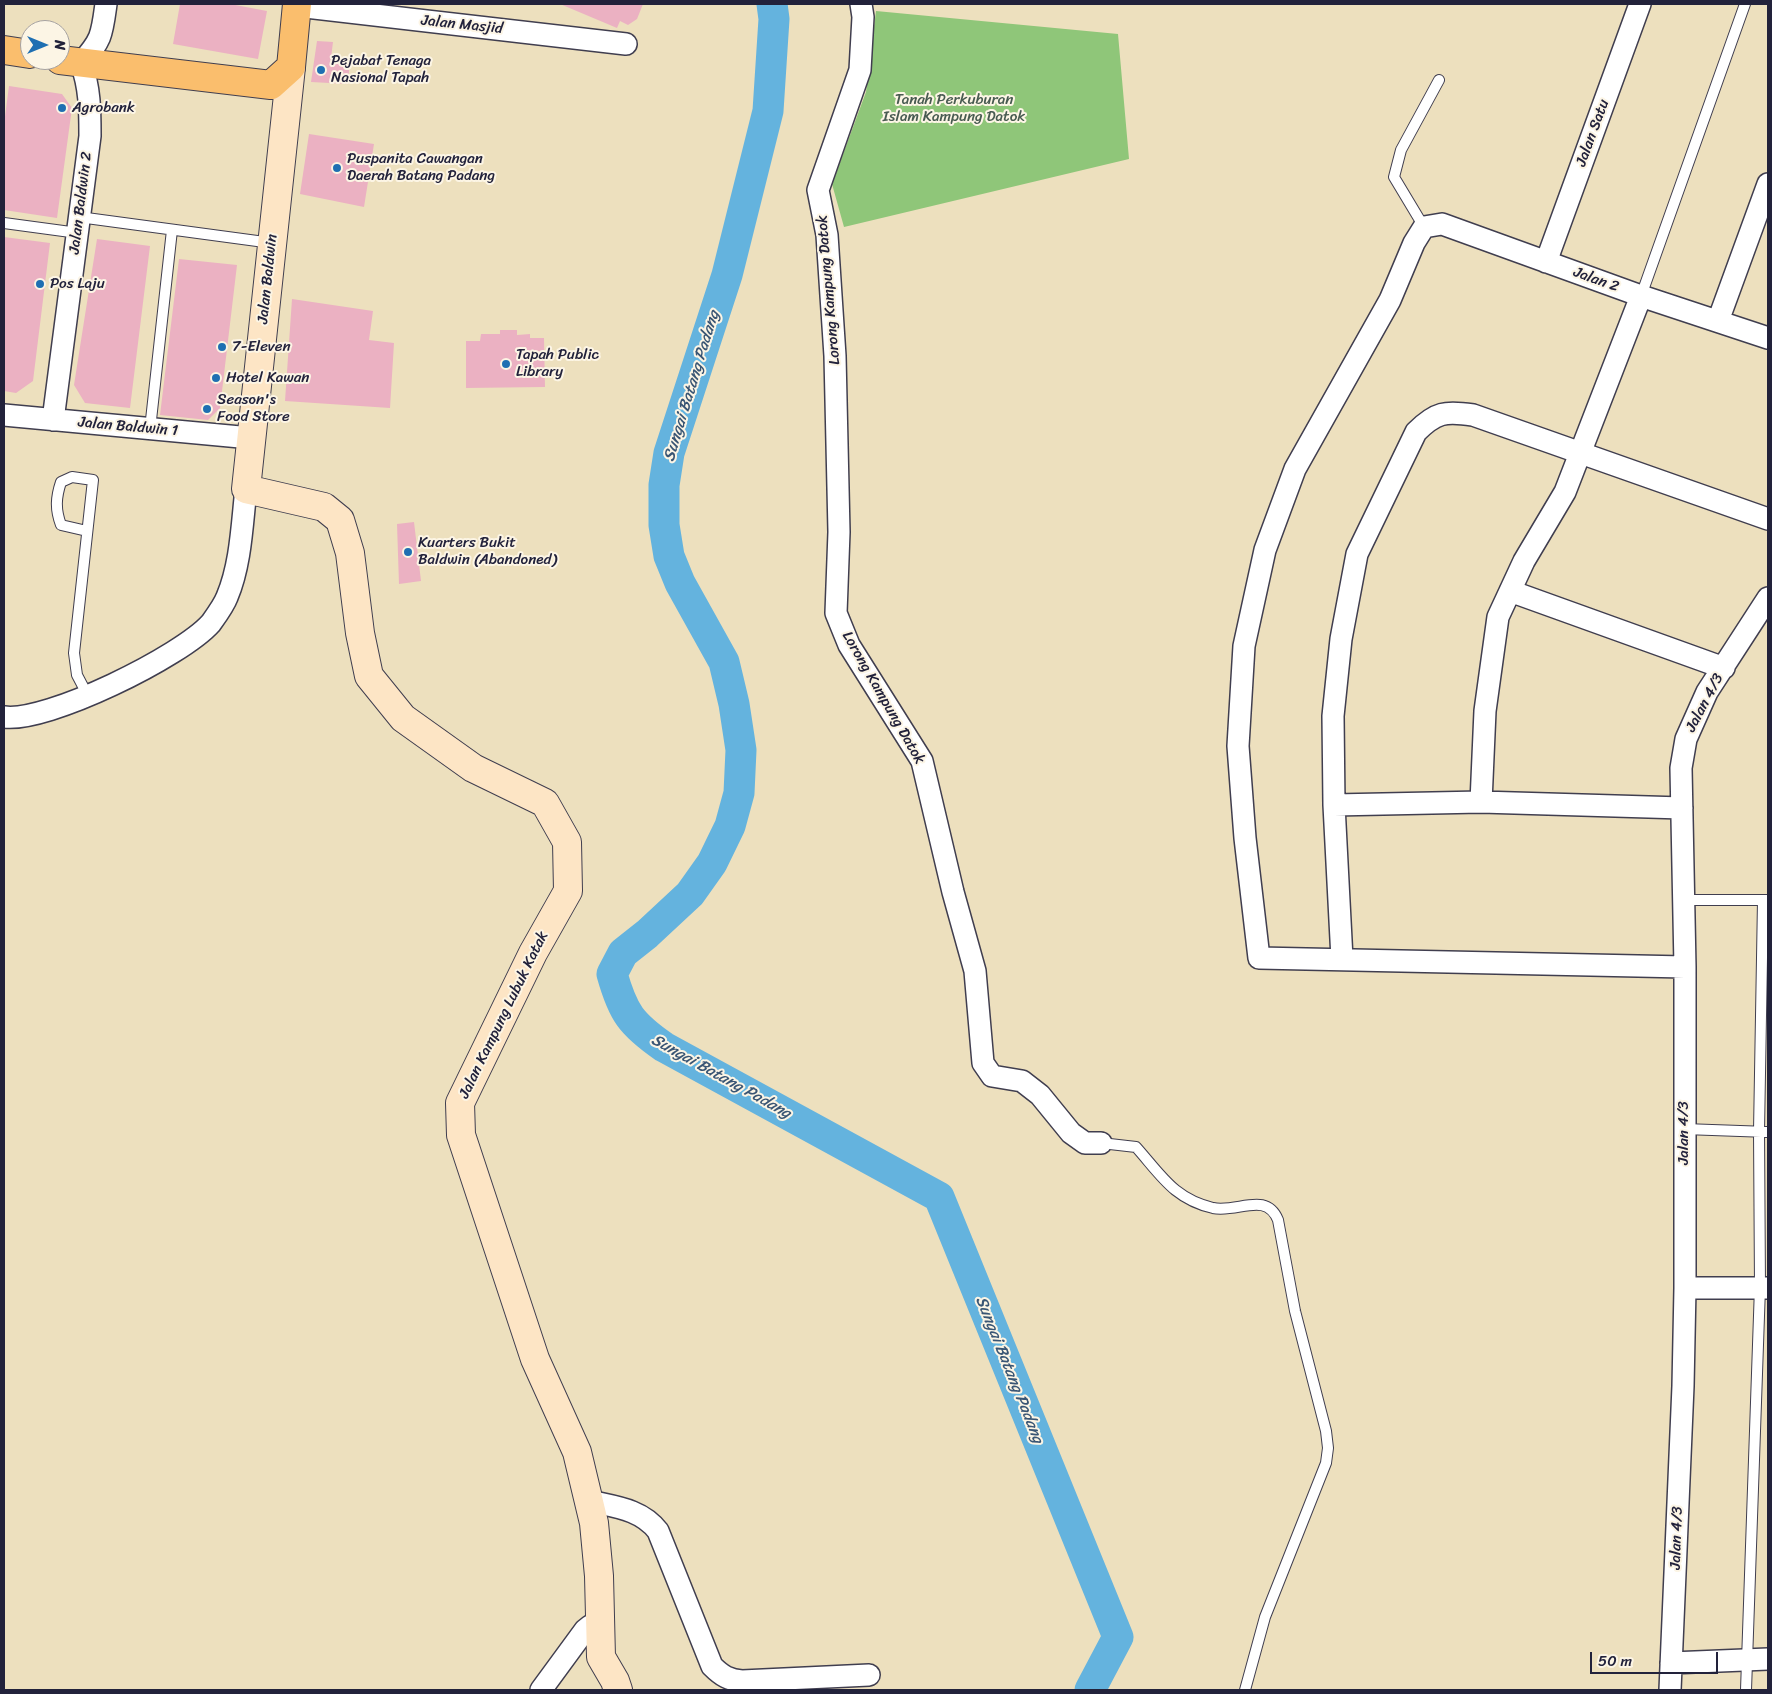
<!DOCTYPE html>
<style>
body{margin:0}
#map{position:relative;width:1772px;height:1694px;overflow:hidden;background:#ede0be;font-family:Sriracha,sans-serif}
canvas{display:block}
.frame{position:absolute;inset:0;border:5px solid #22223b;pointer-events:none}
.north{position:absolute;left:20px;top:20px;width:50px;height:50px;box-sizing:border-box;background:#fcf5e5;border:1px solid #a5a1a1;border-radius:50%;rotate:90deg;font-size:14px;font-weight:700;line-height:20px;text-align:center;color:#22223b}
.north::after{content:'';display:block;margin:auto;width:18px;height:22px;background:#1f6fb2;clip-path:polygon(50% 0,100% 100%,50% 72%,0 100%)}
.scale{position:absolute;left:1590px;top:1652px;width:128px;height:22px;box-sizing:border-box;border:2px solid #22223b;border-top:0;padding-left:6px;font-size:15px;line-height:18px;white-space:nowrap;color:#22223b;-webkit-text-stroke:4px #fcf5e5;paint-order:stroke}
</style>
<div id="map">
<canvas width="1772" height="1694"></canvas>
<div class="frame"></div>
<div class="north">N</div>
<div class="scale">50 m</div>
</div>
<script>
const context = document.querySelector('canvas').getContext('2d');
context.lineJoin = 'round';
function fillPath(path, color) { context.fillStyle = color; context.fill(path, 'evenodd'); }
function strokePath(path, color, width, dash) { context.strokeStyle = color; context.lineWidth = width; context.lineCap = dash ? 'butt' : 'round'; context.setLineDash(dash || []); context.stroke(path); }
function drawText(font, color, halo, rows, align = 'center') {
  context.font = font + ' Sriracha,sans-serif'; context.lineWidth = 4; context.setLineDash([]); context.textBaseline = 'middle'; context.strokeStyle = halo; context.fillStyle = color; for (const [text, x, y, turn = 0] of rows) {
    context.save(); context.translate(x, y); context.rotate((+turn || 0) * Math.PI / 180); context.textAlign = isNaN(turn) ? turn : align; if (halo) context.strokeText(text, 0, 0); context.fillText(text, 0, 0); context.restore();
  }
}
const green = new Path2D(`
 M876 11 1118 34 1129 159 844 227 832 184 866 92Z`);
const river = new Path2D(`
 M772 4 774 19 768 111 727 275 669 453 664 485V525L669 556 680 583 724 662 734 704 741 750 739 793 730 826 712 863 690 894 647 934 623 953 612 974C623 1013 631 1024 664 1047L939 1197 1118 1637 1090 1690`);
const building = new Path2D(`
 M180 4H230L267 11 258 59 173 44Z
 M560 4H643L637 19 628 25 620 21 617 28Z
 M317 41 333 42 331 58 350 59 348 84 311 82Z
 M9 86 62 94 72 108 57 218 4 210V124Z
 M309 134 374 144 364 207 300 194Z
 M4 237 50 243 33 381 16 393 4 391Z
 M97 239 150 246 130 408 85 403 74 385Z
 M179 259 237 265 220 408 208 420 160 415Z
 M292 299 373 311 369 340 394 343 390 408 285 401Z
 M500 330H517V335L530 334V338H544L545 387 466 388V341H480L481 334H500Z
 M414 522 421 581 399 584 397 524Z`);
const lane = new Path2D(`
 M79 217 272 243
 M4 223 78 233
 M1424 227 1394 177 1401 150 1439 80
 M1641 296 1745 4
 M150 429 172 230
 M87 531 61 525C55 509 56 497 61 482L72 477 93 480 74 653 77 675 88 696
 M1683 900H1767
 M1684 1129 1768 1132
 M1101 1143 1136 1147C1161 1175 1174 1199 1213 1208 1238 1213 1266 1191 1278 1220L1295 1311 1326 1431 1328 1448 1326 1463 1265 1617 1245 1690
 M1746 1690 1760 1287 1759 1131 1763 900`);
const street = new Path2D(`
 M861 4 863 17 860 70 818 190 827 235 835 356 839 532 836 613 849 645 922 761 953 892 975 971 983 1063 992 1076 1022 1081 1040 1095 1071 1133 1085 1143H1101
 M297 6 626 44
 M1546 262 1640 4
 M1718 321 1768 184
 M4 415 251 438
 M53 420 90 136C90 110 90 88 81 63 102 40 102 34 106 4
 M1510 591 1724 668
 M4 717C47 723 182 656 211 623 216 616 224 605 227 597 241 564 242 524 246 489
 M1481 802 1485 711 1498 617 1524 561 1565 492 1641 296
 M1334 805 1481 802 1682 808
 M1342 959 1334 805 1333 716 1341 639 1357 554 1416 432C1436 412 1445 411 1473 415L1768 519
 M1685 967 1259 958 1245 838 1238 746 1244 646 1265 550 1295 469 1390 300 1414 243 1424 227 1442 224 1641 296 1768 338
 M1685 1288H1768
 M589 1501C615 1507 641 1509 658 1531L712 1666C722 1676 729 1680 742 1681L869 1675
 M1671 1663 1768 1659
 M541 1690 585 1630 590 1626 601 1625
 M1670 1690 1683 1386 1685 1288V967L1681 768 1686 739 1707 692 1768 598`);
const secondary = new Path2D(`
 M291 67 246 489 324 507 340 520 350 553 360 633 369 676 403 718 473 768 545 803 567 842 568 891 533 953 460 1103 461 1135 535 1359 577 1452 594 1523 599 1576 601 1657 615 1681 618 1690`);
const highway = new Path2D(`
 M4 50 30 54
 M60 60 271 85 291 67 297 4`);
const markers = [
 [321,70,5,"#1f6fb2"],
 [62,108,5,"#1f6fb2"],
 [337,168,5,"#1f6fb2"],
 [40,284,5,"#1f6fb2"],
 [222,347,5,"#1f6fb2"],
 [506,364,5,"#1f6fb2"],
 [216,378,5,"#1f6fb2"],
 [207,409,5,"#1f6fb2"],
 [408,552,5,"#1f6fb2"]
];
const streetNames = [
 ["Jalan Masjid",462,25,6],
 ["Jalan Satu",1593,133,-70],
 ["Jalan Baldwin 2",81,203,-83],
 ["Jalan Baldwin",268,279,-84],
 ["Jalan 2",1596,280,20],
 ["Lorong Kampung Datok",829,290,-95],
 ["Jalan Baldwin 1",128,427,5],
 ["Lorong Kampung Datok",883,698,60],
 ["Jalan 4/3",1705,703,-62],
 ["Jalan Kampung Lubuk Katak",504,1015,-64],
 ["Jalan 4/3",1684,1133,-90],
 ["Jalan 4/3",1677,1538,-88]
];
const poiNames = [
 ["Pejabat Tenaga",331,61],
 ["Nasional Tapah",331,78],
 ["Agrobank",72,108],
 ["Puspanita Cawangan",347,159],
 ["Daerah Batang Padang",347,176],
 ["Pos Laju",50,284],
 ["7-Eleven",232,347],
 ["Tapah Public",516,355],
 ["Library",516,372],
 ["Hotel Kawan",226,378],
 ["Season's",217,400],
 ["Food Store",217,417],
 ["Kuarters Bukit",418,543],
 ["Baldwin (Abandoned)",418,560]
];
const parkNames = [
 ["Tanah Perkuburan",954,100],
 ["Islam Kampung Datok",954,117]
];
const waterNames = [
 ["Sungai Batang Padang",692,386,-73],
 ["Sungai Batang Padang",721,1077,29],
 ["Sungai Batang Padang",1009,1370,68]
];
fillPath(green, '#8fc679');
strokePath(river, '#64b3de', 31);
fillPath(building, '#ebb1c2');
strokePath(lane, '#403e4f', 12);
strokePath(street, '#403e4f', 24);
strokePath(secondary, '#403e4f', 30);
strokePath(highway, '#403e4f', 30);
strokePath(lane, '#fff', 10);
strokePath(street, '#fff', 21);
strokePath(secondary, '#fde5c5', 28);
strokePath(highway, '#fabe6d', 28);
for (const [x, y, r, color] of markers) { const dot = new Path2D(); dot.arc(x, y, r, 0, 2 * Math.PI); context.fillStyle = color; context.fill(dot); strokePath(dot, '#fcf5e5', 2); }
drawText('15px', '#22223b', '#fcf5e5', streetNames);
drawText('15px', '#22223b', '#fcf5e5', poiNames, 'left');
drawText('15px', '#485b51', '#fcf5e5', parkNames);
drawText('italic 16px', '#395574', '#fcf5e5', waterNames);
</script>
